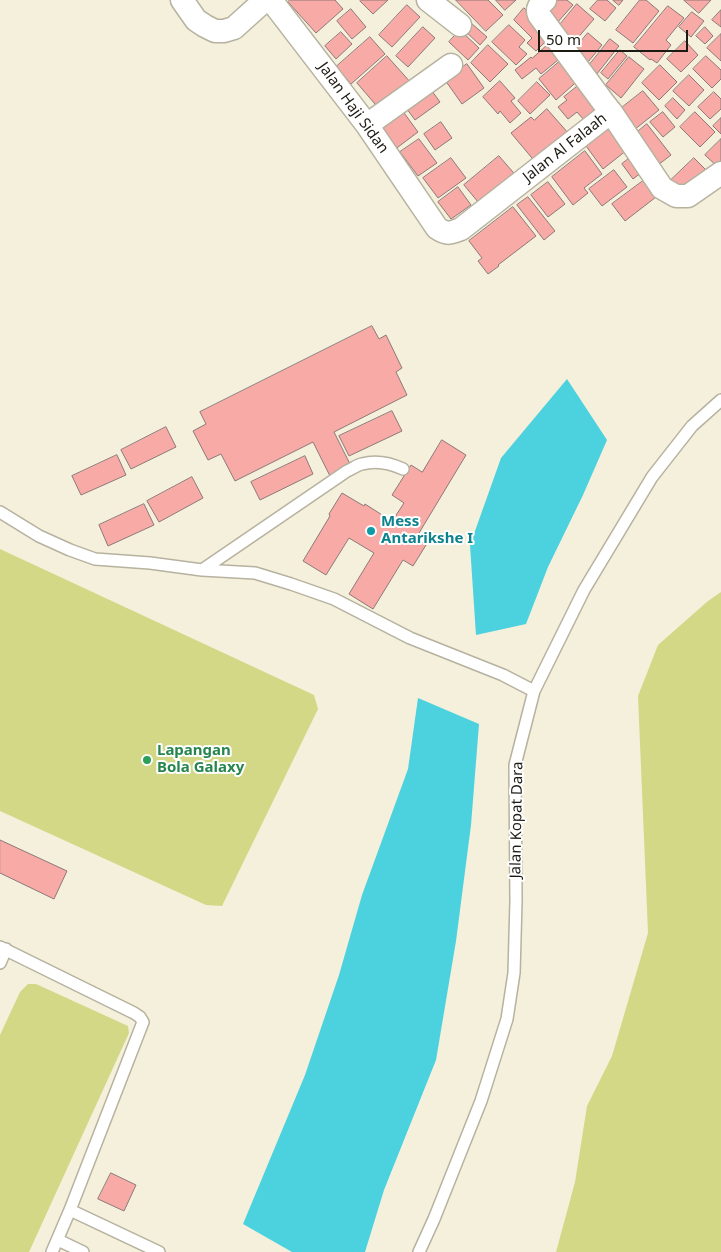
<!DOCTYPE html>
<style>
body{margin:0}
#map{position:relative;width:721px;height:1252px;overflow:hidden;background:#f4f0dc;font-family:"Noto Sans",sans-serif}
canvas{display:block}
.scale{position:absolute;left:538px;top:30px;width:150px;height:22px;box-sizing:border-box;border:2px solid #1c1a13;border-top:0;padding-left:6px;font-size:15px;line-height:18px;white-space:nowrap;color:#1c1a13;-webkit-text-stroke:4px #fff;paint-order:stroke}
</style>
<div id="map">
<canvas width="721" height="1252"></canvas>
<div class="scale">50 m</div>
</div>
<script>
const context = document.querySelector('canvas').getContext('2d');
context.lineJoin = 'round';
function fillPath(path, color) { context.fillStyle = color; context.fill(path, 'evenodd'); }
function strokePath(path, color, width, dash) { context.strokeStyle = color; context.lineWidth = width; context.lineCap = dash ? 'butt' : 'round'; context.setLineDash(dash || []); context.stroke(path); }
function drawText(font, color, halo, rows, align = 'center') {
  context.font = font + ' "Noto Sans",sans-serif'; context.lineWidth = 4; context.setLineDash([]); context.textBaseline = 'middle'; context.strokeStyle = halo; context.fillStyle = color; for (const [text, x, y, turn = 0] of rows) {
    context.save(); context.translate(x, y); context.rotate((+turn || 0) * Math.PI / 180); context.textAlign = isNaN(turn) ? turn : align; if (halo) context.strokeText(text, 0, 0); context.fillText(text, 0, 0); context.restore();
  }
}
const green = new Path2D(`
 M0 549 314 695 318 709 222 906 206 905 0 811Z
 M721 592V1252H556L575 1182 587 1106 612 1056 648 933 638 696 658 645 708 601Z
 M28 984H36L128 1026 129 1033 29 1252H0V1035L20 992Z`);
const water = new Path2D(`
 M567 379 607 440 583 495 548 567 526 624 476 635 470 545 501 458Z
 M418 698 479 724 471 825 456 941 436 1060 384 1190 365 1252H292L243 1224 305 1075 339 975 362 895 408 769Z`);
const building = new Path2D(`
 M290 0H335L343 9 316 33 288 2Z
 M361 0H388L373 14 360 1Z
 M456 0H488L503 15 486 31Z
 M496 0H516L505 10Z
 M555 0H567L573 5 556 24 544 13Z
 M598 0H607L616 8 605 21 590 9Z
 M613 0H623L619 5Z
 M640 0H646L659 11 633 43 616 30Z
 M684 0H711L699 13Z
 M577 4 594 19 575 41 558 27Z
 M407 5 420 17 392 47 379 35Z
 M668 6 684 18 666 40 671 45 657 63 651 59 650 60 634 47Z
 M524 8 545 28 549 38 536 51 527 43 532 38 514 20Z
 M351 9 366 27 352 39 337 21Z
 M721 10V27L712 20Z
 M692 12 704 21 691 37 679 27Z
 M471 23 487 37 480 45 464 30Z
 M509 25 525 40 519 47 527 54 516 65 492 42Z
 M423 27 435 38 408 67 396 56Z
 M705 27 713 36 705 44 696 36Z
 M460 30 479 48 468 60 449 42Z
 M341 32 352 44 336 59 325 46Z
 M588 33 602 45 588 62 574 50Z
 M721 34V61L707 48Z
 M370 37 385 54 351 84 336 67Z
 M610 39 619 46 596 75 587 68Z
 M552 41 564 55 541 74 536 68 522 79 515 70 531 57 532 58Z
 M685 41 698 55 681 72 667 59Z
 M488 45 508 64 490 82 471 63Z
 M620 50 627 56 608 79 601 73Z
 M387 56 412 84 381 111 357 83Z
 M706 56 721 70V79L712 88 693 69Z
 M565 57 582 77 556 100 539 79Z
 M629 57 644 69 621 98 606 85Z
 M467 64 484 88 462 104 445 80Z
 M660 65 677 82 659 100 642 83Z
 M689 75 704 90 689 106 673 91Z
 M500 81 515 98 511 101 521 113 510 123 500 111 498 114 483 97Z
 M537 82 550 95 530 114 518 101Z
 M583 82 603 106 585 121 577 112 568 119 558 107 567 100 564 97Z
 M429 87 440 102 415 120 404 105Z
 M643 91 659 110 634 130 619 110Z
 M714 92 721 99V109L710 119 698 107Z
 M673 98 685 110 677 119 665 106Z
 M399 106 418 132 394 150 375 124Z
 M547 109 569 134 537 164 511 133 531 117 534 120Z
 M663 112 675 127 663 137 650 122Z
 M695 112 715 132 700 147 680 127Z
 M721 118V134L713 126Z
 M441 122 452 138 435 150 424 134Z
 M614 124 632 146 603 169 586 146Z
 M647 124 671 155 658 165 635 134Z
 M419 139 437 163 418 176 400 152Z
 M721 139V170L705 155Z
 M585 151 602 174 584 188 588 193 573 205 552 177Z
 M635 154 646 169 633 179 622 164Z
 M499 156 519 179 483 208 464 185Z
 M451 158 466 178 438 198 423 178Z
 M694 158 706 170 684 193 671 180Z
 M614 170 627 187 602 206 589 189Z
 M643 181 656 197 625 221 612 204Z
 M548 182 565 204 548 217 531 195Z
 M458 187 471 205 451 219 438 202Z
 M528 197 555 231 544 240 517 205Z
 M513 207 536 236 498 265 499 266 488 274 478 261 482 258 469 241Z
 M372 326 379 339 386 335 402 368 396 372 407 395 334 432 351 466 330 476 313 442 235 481 221 454 208 460 193 431 206 424 200 412Z
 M392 411 402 431 349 456 339 436Z
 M166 427 176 447 131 469 121 450Z
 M442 440 466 455 416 538 426 545 413 566 403 560 373 609 349 594 374 553 349 538 326 575 303 561 330 516 329 514 342 493 364 506 365 504 390 520 389 522 391 523 404 503 392 495 411 465 422 472Z
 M117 455 126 475 81 495 72 476Z
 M305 456 313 474 260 500 251 482Z
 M192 477 203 498 159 522 147 501Z
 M144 504 154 525 108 546 99 525Z
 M0 840 67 871 54 899 0 873Z
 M111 1173 136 1185 124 1211 98 1199Z`);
const service = new Path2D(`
 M0 512 39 536 70 550 95 559 150 563 202 570 255 573 291 584 334 599 410 638 503 675 534 691
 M202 570 347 471C352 469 357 465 362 464 376 460 390 463 403 469
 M0 947 134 1013 140 1017 143 1022 70 1210 52 1252
 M0 963 6 949
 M70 1210 159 1252
 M58 1240 83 1252
 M419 1252 434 1219 481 1101 507 1019 514 973 516 901 515 765 534 691 584 590 652 477 692 426 721 400`);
const minor = new Path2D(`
 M182 0 196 20 205 26 215 31H224L234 28 265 0
 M271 0 367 125 437 228C447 235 451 233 461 229L611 112
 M428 0 460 25
 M545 0C540 5 536 8 539 15L603 102 611 112 662 188 676 196H688L721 173
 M367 125 451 65`);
const markers = [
 [371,531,5,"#0f9aa8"],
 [147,760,5,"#2e9e5b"]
];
const streetNames = [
 ["Jalan Haji Sidan",353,108,54],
 ["Jalan Al Falaah",565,148,-38],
 ["Jalan Kopat Dara",517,820,-89]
];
const cultureNames = [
 ["Mess",381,522],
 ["Antarikshe I",381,539]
];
const leisureNames = [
 ["Lapangan",157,751],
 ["Bola Galaxy",157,768]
];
fillPath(green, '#d3d886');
fillPath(water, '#4cd1df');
fillPath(building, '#f7aaa6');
strokePath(building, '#8d7877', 1);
strokePath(service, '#b6b29f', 14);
strokePath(minor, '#b6b29f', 25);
strokePath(service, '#fff', 11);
strokePath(minor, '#fff', 22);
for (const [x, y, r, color] of markers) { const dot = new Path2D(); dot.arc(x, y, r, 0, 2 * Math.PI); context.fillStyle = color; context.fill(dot); strokePath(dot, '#fff', 2); }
drawText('15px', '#1c1a13', '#fff', streetNames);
drawText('bold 15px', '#0d838f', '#fff', cultureNames, 'left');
drawText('bold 15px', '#27864d', '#fff', leisureNames, 'left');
</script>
